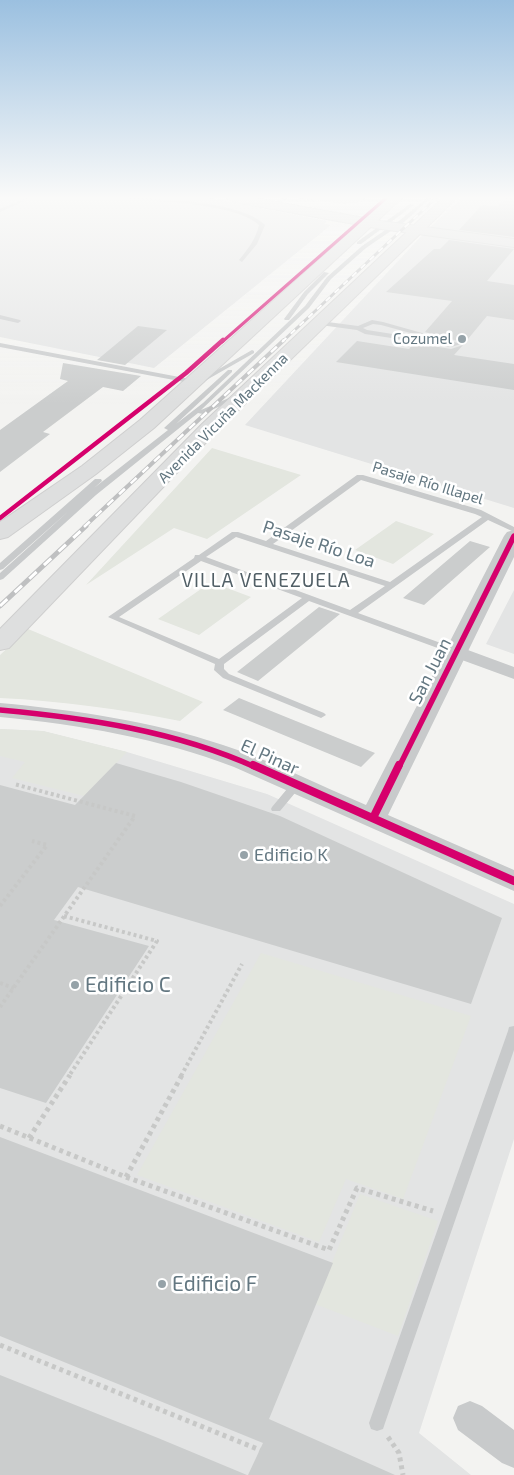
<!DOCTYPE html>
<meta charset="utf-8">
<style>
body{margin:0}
canvas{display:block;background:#f3f3f1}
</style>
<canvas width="514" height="1475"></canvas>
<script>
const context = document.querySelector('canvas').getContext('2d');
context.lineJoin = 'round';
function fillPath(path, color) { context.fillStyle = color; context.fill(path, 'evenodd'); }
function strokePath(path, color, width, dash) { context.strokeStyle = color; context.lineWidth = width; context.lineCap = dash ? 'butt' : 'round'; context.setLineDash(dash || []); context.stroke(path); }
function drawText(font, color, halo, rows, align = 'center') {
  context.font = font + ' "Exo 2",sans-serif'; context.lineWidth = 5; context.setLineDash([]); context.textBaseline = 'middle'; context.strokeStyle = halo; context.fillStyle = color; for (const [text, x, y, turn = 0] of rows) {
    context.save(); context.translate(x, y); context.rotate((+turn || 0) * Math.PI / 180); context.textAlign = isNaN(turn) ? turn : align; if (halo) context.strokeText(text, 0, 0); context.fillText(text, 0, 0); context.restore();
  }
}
const built = new Path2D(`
 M0 198H210L327 221 324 224 331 225 154 368 0 337Z
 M297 198H366L358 202 346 204Z
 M462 198H514V508L245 425 427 230Z
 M514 590V654L486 644Z
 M0 729 43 731 127 752 267 794 514 904V1139L419 1433 471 1475H0Z`);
const green = new Path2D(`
 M212 448 301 475 207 539 174 528 86 585Z
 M396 521 434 534 393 564 355 550Z
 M211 582 251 597 199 635 158 619Z
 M28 629 203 702 180 721C121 709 61 701 0 698V655Z
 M0 729 43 731 127 752 84 796 12 778 25 762 0 756Z
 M261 953 471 1016 403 1199 346 1179 319 1242 137 1175Z
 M360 1194 438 1221 398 1336 315 1304Z`);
const building = new Path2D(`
 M506 198H514V237L459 230 482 205 497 206Z
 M449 240 514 249 487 281 514 285V320L487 316 463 345 462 342 425 332 452 301 386 292 434 249H440Z
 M138 326 167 330 125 365 97 360Z
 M357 341 409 349 414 343 451 349 463 345 454 355 514 364V390L336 362Z
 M63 363 141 376 123 391 103 387 43 432 50 434 0 472V430L68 381 60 379Z
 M470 541 490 547 424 605 403 598Z
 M319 607 340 614 258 681 237 672Z
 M239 698 375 753 361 767 223 710Z
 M116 763 181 782 280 816 502 918 471 1004 78 887 54 920 149 946 46 1103 0 1088V785L75 805Z
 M0 1137 333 1263 269 1419 395 1475H248L263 1443 0 1336Z
 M0 1375 158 1438 247 1475H0Z`);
const pathFar1 = new Path2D(`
 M0 906 47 845 32 841
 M64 916 157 941 69 1076
 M0 983 14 988
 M0 1007 135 816 14 784
 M181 1076 242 964`);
const path = new Path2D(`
 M0 1126 126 1177 329 1250 357 1188 433 1211
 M29 1138 70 1075
 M126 1177 182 1075
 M0 1345 260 1450
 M388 1437 399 1453 403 1475`);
const service = new Path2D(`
 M26 198H31L0 212V209Z
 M129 198C161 198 243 202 265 225L257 244 242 262 239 260C248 249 256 239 259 225 237 204 163 202 131 199Z
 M283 198H288L272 206 268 205Z
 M427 198H431L404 222 366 248 331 279 309 308 201 410 236 395H240V397L203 414 198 413 96 495 3 579 0 580V573L70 510 3 569 0 570V563L95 479H101L102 481 94 488 168 430 164 428 228 370H232V372L176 424 203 403 305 306 327 277 362 246 400 220Z
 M410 204 414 205 361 244H357V242Z
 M324 272 329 273 308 294 289 320H285L284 319 304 292Z
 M0 315 20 320 21 321 18 323 0 319Z
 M372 320 383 322 461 344 451 347 365 334 357 330 320 325 317 323 320 321 358 326ZM373 324 381 325 444 342 367 330 363 328Z
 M0 343 195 380 198 382 195 384 0 347Z
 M252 350 254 351V353L203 382 198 381Z
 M357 475H363L481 510 514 527V532L488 520 358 613 460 650 462 652 460 654H454L309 601 224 664V669L229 674 324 713 326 715 321 718 223 678 214 670 215 664 108 617 194 558 195 555H199L232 532H238L266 541ZM361 480 475 514 482 517 390 582 273 544ZM236 537 385 586 350 610 206 557ZM201 561 302 598 219 659 119 617Z
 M296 782 301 785 300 787 280 811H272L271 809 272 807 292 783Z
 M514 1026V1050L385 1423 383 1429 377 1431 371 1429 369 1423 508 1031 509 1027Z`);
const minor = new Path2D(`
 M457 646 514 667V679L451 656 448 652 451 648Z
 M470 1401 482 1406 514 1430V1468L502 1463 458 1430 453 1418 458 1406Z`);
const tertiary = new Path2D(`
 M514 530V557L388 815 514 870V891L234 767C158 738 81 725 0 717V703C75 710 151 721 223 745 272 761 319 785 366 805L504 536 507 532Z`);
const secondary = new Path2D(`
 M227 198H254L381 221 514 239V247L381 229 234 202Z`);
const primary = new Path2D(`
 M388 198H402L154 428 96 474 8 537 0 539V522L82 466 140 420Z
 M443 198H457L216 432 9 648 0 650V629L202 424Z`);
const railFar2 = new Path2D(`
 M282 342 436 198`);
const railFar1 = new Path2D(`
 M84 527 284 340`);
const rail = new Path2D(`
 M0 606 86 526`);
const cyclewayFar3 = new Path2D(`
 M222 342 386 198`);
const cyclewayFar2 = new Path2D(`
 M0 518 186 373 223 340`);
const cyclewayFar1 = new Path2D(`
 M0 710C87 718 175 731 255 767
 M399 767 514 536`);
const cycleway = new Path2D(`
 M253 765 514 881
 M373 818 399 765`);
const markers = [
 [462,339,5,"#95a2a8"],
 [244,855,5,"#95a2a8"],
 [75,985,5,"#95a2a8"],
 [162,1284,5,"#95a2a8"]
];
const farPoinames = [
 ["Cozumel",452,339]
];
const farStreetnames = [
 ["Avenida Vicuña Mackenna",223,418,-45],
 ["Pasaje Río Illapel",428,483,17]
];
const streetNames = [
 ["Pasaje Río Loa",319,544,18],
 ["San Juan",430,671,-63],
 ["El Pinar",270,757,24]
];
const poiNames = [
 ["Edificio K",254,855]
];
const neighbourhoodNames = [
 ["VILLA VENEZUELA",266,581]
];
const nearPoinames = [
 ["Edificio C",85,985],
 ["Edificio F",172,1284]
];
fillPath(built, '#e3e4e4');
fillPath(green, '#e3e6df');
fillPath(building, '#cbcdcd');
strokePath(secondary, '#ced0d0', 2);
strokePath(primary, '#cfcfcf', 2);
strokePath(pathFar1, '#c7c8c7', 4, [3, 3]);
strokePath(path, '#c7c8c7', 5, [4, 4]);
fillPath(service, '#c8cacb');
fillPath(minor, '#c8cacb');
fillPath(tertiary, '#c8cacb');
fillPath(secondary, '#dedfdf');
fillPath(primary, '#dedfdf');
strokePath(railFar2, '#bfc0c1', 3);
strokePath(railFar1, '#bfc0c1', 4);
strokePath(rail, '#bfc0c1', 5);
strokePath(railFar2, '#fff', 2, [6]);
strokePath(railFar1, '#fff', 2.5, [8]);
strokePath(rail, '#fff', 3, [10]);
strokePath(cyclewayFar3, '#d6006c', 3);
strokePath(cyclewayFar2, '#d6006c', 4.5);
strokePath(cyclewayFar1, '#d6006c', 5.5);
strokePath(cycleway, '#d6006c', 8);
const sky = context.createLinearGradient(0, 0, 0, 404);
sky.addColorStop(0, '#9bc0e0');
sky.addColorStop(0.49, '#fafaf9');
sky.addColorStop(1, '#fafaf900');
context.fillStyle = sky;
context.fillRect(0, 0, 514, 404);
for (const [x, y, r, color] of markers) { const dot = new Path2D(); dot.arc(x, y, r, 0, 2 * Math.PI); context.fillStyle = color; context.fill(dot); strokePath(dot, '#fff', 2); }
drawText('15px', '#637781', '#fff', farPoinames, 'right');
drawText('15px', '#637781', '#fff', farStreetnames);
drawText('18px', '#637781', '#fff', streetNames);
drawText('18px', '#637781', '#fff', poiNames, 'left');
context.letterSpacing = '1px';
drawText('19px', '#515f66', '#fff', neighbourhoodNames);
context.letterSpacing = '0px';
drawText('21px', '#637781', '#fff', nearPoinames, 'left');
</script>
